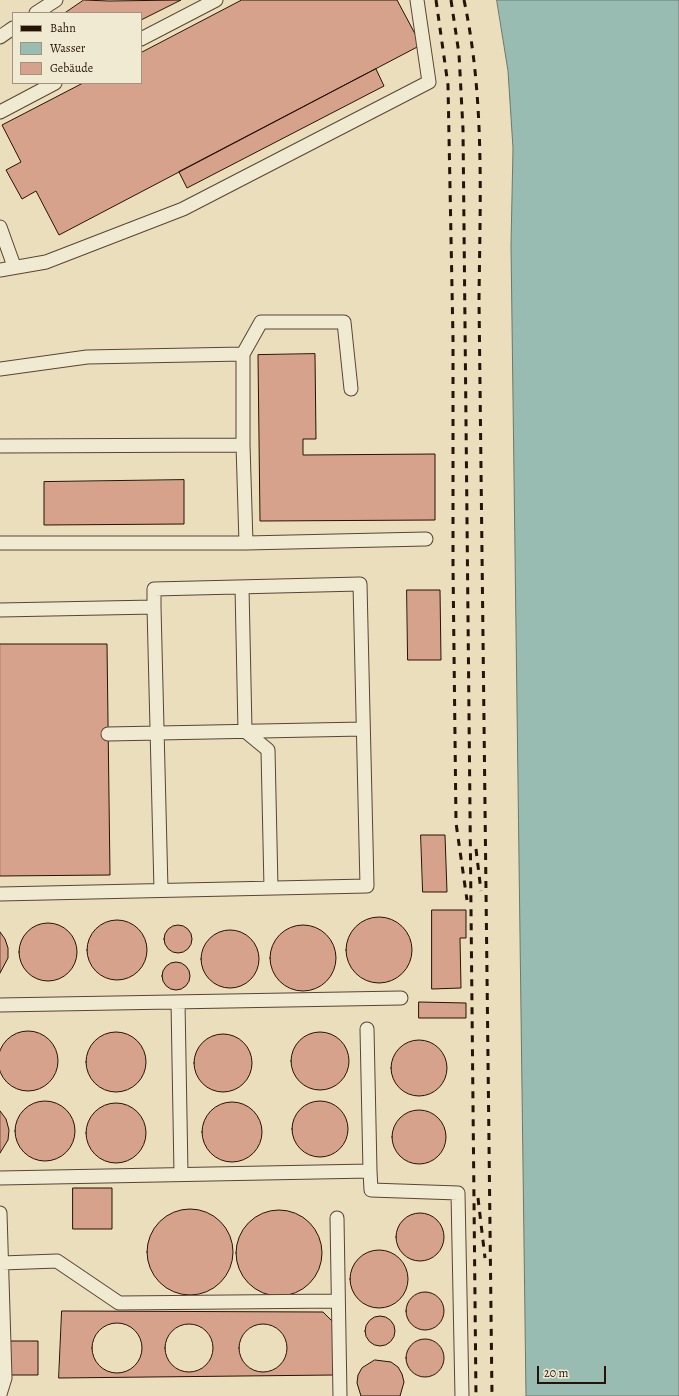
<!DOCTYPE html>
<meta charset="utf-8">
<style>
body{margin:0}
#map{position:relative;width:679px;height:1396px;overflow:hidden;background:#eadebc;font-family:Alegreya,serif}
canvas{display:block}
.legend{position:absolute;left:12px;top:12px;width:130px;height:72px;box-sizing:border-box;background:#f1ead3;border:1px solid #a09481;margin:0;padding:5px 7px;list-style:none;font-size:12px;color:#271206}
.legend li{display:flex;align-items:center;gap:8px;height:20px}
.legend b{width:20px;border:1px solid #a09481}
.scale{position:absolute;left:537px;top:1366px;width:69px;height:18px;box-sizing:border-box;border:2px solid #271206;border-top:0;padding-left:5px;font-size:12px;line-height:14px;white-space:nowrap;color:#271206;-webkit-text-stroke:3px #f1ead3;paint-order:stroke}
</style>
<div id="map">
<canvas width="679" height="1396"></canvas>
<ul class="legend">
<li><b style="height:5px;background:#271206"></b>Bahn</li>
<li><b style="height:11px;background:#98bcb1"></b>Wasser</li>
<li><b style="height:11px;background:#d7a28b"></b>Gebäude</li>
</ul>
<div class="scale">20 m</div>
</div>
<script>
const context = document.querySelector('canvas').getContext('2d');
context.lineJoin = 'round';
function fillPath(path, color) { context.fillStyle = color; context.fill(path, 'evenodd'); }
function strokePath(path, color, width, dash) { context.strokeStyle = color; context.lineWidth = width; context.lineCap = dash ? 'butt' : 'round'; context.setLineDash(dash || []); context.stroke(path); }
const water = new Path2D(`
 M497 0H679V1396H526L511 245 513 148 508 71Z`);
const building = new Path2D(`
 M84 0 109 1 181 0 141 20V13H65Z
 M242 0H397L421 45 59 235 36 191 22 199 6 170 21 162 2 125 83 83H141V53Z
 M376 69 384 86 187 188 179 172Z
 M315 354 316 439H303V455L435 454V520L260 521 258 355Z
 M184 480V524L44 525V482Z
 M407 590H440L441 660H408Z
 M0 644H107L110 875 0 876Z
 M421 835H445L447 892H423Z
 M432 910H466V938H460L461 988 432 989Z
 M346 950a33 33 0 1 1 66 0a33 33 0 1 1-66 0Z
 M87 950a30 30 0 1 1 60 0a30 30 0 1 1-60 0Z
 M19 952a29 29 0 1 1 58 0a29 29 0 1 1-58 0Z
 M164 939a14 14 0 1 1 28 0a14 14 0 1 1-28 0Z
 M270 958a33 33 0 1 1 66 0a33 33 0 1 1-66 0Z
 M201 959a29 29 0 1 1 58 0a29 29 0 1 1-58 0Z
 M0 932 5 939 8 948V958L0 973Z
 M162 976a14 14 0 1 1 28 0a14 14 0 1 1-28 0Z
 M419 1002 466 1003V1018H419Z
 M-2 1061a30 30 0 1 1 60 0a30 30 0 1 1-60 0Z
 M291 1061a29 29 0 1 1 58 0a29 29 0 1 1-58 0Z
 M86 1062a30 30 0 1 1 60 0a30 30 0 1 1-60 0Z
 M194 1063a29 29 0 1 1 58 0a29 29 0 1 1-58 0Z
 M391 1068a28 28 0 1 1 56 0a28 28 0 1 1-56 0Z
 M15 1131a30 30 0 1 1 60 0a30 30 0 1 1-60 0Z
 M292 1129a28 28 0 1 1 56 0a28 28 0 1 1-56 0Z
 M202 1132a30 30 0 1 1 60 0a30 30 0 1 1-60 0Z
 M86 1133a30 30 0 1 1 60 0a30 30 0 1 1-60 0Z
 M392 1137a27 27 0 1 1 54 0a27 27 0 1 1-54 0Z
 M0 1111 6 1119 9 1130 8 1140 0 1153Z
 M73 1188H112V1229H73Z
 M147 1252a43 43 0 1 1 86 0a43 43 0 1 1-86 0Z
 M236 1253a43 43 0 1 1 86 0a43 43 0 1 1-86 0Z
 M396 1237a24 24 0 1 1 48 0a24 24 0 1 1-48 0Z
 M350 1279a29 29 0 1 1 58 0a29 29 0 1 1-58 0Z
 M406 1311a19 19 0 1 1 38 0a19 19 0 1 1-38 0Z
 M62 1311 323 1312 334 1323 333 1375 59 1378Z
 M365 1331a15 15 0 1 1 30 0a15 15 0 1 1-30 0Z
 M92 1348a25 25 0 1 1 50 0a25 25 0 1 1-50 0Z
 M165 1348a24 24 0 1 1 48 0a24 24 0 1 1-48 0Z
 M239 1348a24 24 0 1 1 48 0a24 24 0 1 1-48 0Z
 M406 1358a19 19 0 1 1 38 0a19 19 0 1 1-38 0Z
 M9 1341H38V1375H9Z
 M375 1360 391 1362 398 1367 402 1374 404 1382 400 1396H361L357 1383 358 1375 362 1368Z`);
const service = new Path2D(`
 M36 13 56 0
 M0 37 13 28
 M141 39 216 0
 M0 112 55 83
 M0 227 14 266
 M0 270 46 262 183 209 429 82 417 0
 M243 354 261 322H344L351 389
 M0 369 87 357 243 354V445
 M0 446 243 445 246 543
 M0 543H246L426 539
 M242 587 245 731 268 750 271 888
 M0 610 154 607 161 890
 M108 734 363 729
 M0 894 367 886 360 584 154 589V607
 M178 1002 181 1174
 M0 1005 401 998
 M370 1171 371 1190 458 1193 462 1396
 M0 1178 370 1171 367 1029
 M0 1213 5 1378 0 1394
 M337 1218 340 1396
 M2 1263 57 1261 119 1303 338 1301`);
const rail = new Path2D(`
 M436 0 448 85 453 339V566L456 823 467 900
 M451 0 459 54 463 129 476 1396
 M464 0C485 98 480 201 479 300L492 1396
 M476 849 481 891
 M478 1198 485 1258`);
fillPath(water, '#98bcb1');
strokePath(water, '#6b786d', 1);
fillPath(building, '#d7a28b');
strokePath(building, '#271206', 1);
strokePath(service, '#584534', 15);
strokePath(service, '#f1ead3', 13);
strokePath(rail, '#271206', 3, [7, 7]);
</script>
